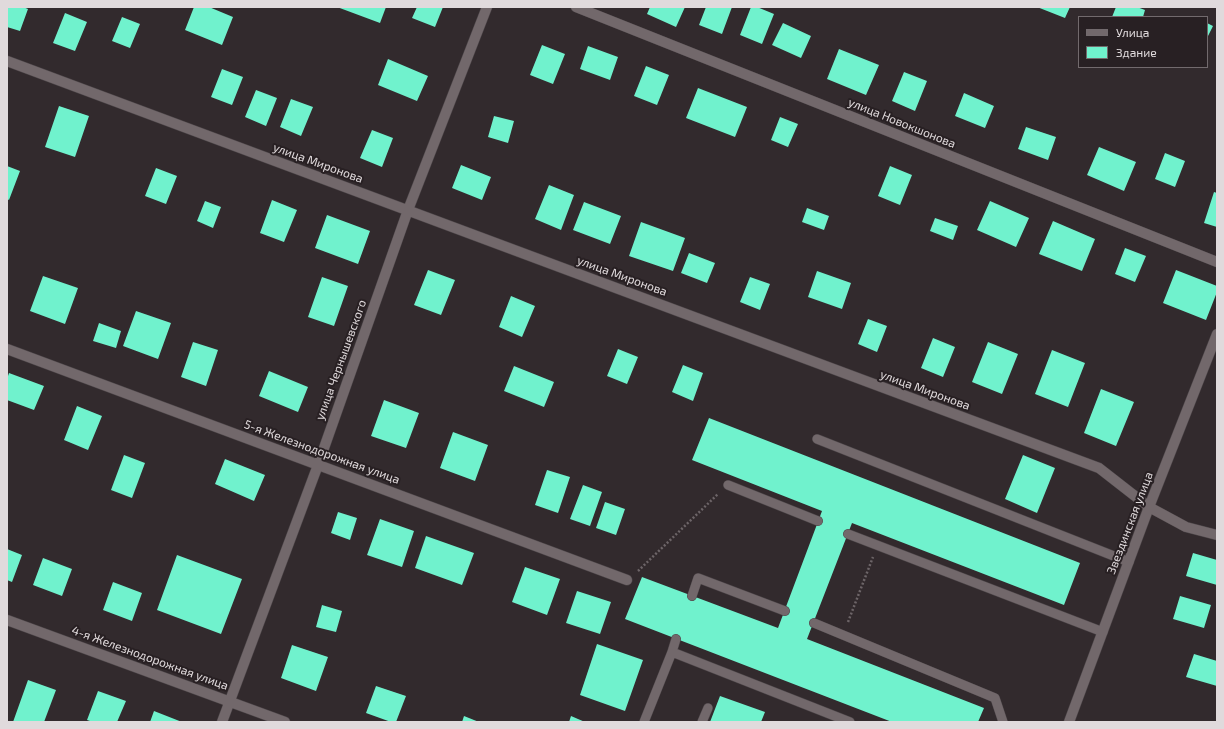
<!DOCTYPE html>
<meta charset="utf-8">
<style>
body{margin:0}
#map{position:relative;width:1224px;height:729px;overflow:hidden;background:#322a2d;font-family:"Exo 2",sans-serif}
canvas{display:block}
.frame{position:absolute;inset:0;border:8px solid #e0dadc;pointer-events:none}
.legend{position:absolute;left:1078px;top:16px;width:130px;height:52px;box-sizing:border-box;background:#282023;border:1px solid #726a6d;margin:0;padding:5px 7px;list-style:none;font-size:12px;color:#e0dadc}
.legend li{display:flex;align-items:center;gap:8px;height:20px}
.legend b{width:20px;border:1px solid #726a6d}
</style>
<div id="map">
<canvas width="1224" height="729"></canvas>
<div class="frame"></div>
<ul class="legend">
<li><b style="height:5px;background:#72686b"></b>Улица</li>
<li><b style="height:11px;background:#70f2cd"></b>Здание</li>
</ul>
</div>
<script>
const context = document.querySelector('canvas').getContext('2d');
context.lineJoin = 'round';
function fillPath(path, color) { context.fillStyle = color; context.fill(path, 'evenodd'); }
function strokePath(path, color, width, dash) { context.strokeStyle = color; context.lineWidth = width; context.lineCap = dash ? 'butt' : 'round'; context.setLineDash(dash || []); context.stroke(path); }
function drawText(font, color, halo, rows, align = 'center') {
  context.font = font + ' "Exo 2",sans-serif'; context.lineWidth = 4; context.setLineDash([]); context.textBaseline = 'middle'; context.strokeStyle = halo; context.fillStyle = color; for (const [text, x, y, turn = 0] of rows) {
    context.save(); context.translate(x, y); context.rotate((+turn || 0) * Math.PI / 180); context.textAlign = isNaN(turn) ? turn : align; if (halo) context.strokeText(text, 0, 0); context.fillText(text, 0, 0); context.restore();
  }
}
const building = new Path2D(`
 M7 7H23L28 9 20 31 7 27Z
 M194 7H209L233 17 222 45 185 30Z
 M337 7H386L380 23Z
 M417 7H443L435 27 412 18Z
 M650 7H685L676 27 647 14Z
 M706 7H732L722 34 699 25Z
 M751 7H757L774 14 762 44 740 35Z
 M1037 7H1070L1065 18Z
 M1116 7H1137L1145 10 1143 17H1112Z
 M65 13 87 22 75 51 53 43Z
 M122 17 140 24 130 48 112 41Z
 M783 23 811 36 801 58 772 45Z
 M1207 23 1213 26 1207 38Z
 M542 45 565 54 553 84 530 75Z
 M588 46 618 57 610 80 580 69Z
 M839 49 879 65 866 95 827 79Z
 M388 59 428 76 417 101 378 85Z
 M646 66 669 75 657 105 634 96Z
 M222 69 243 77 232 105 211 97Z
 M904 72 927 81 915 111 892 101Z
 M698 88 747 107 735 137 686 118Z
 M256 90 277 98 266 126 245 117Z
 M964 93 994 106 985 128 955 116Z
 M291 99 313 107 301 136 280 127Z
 M59 106 89 116 75 157 45 147Z
 M494 116 514 121 508 143 488 137Z
 M780 117 798 124 788 147 771 140Z
 M1026 127 1056 137 1048 160 1018 149Z
 M372 130 393 138 382 167 360 158Z
 M1099 147 1136 162 1124 191 1087 175Z
 M1165 153 1185 161 1175 187 1155 179Z
 M461 165 491 177 482 200 452 188Z
 M7 166 20 171 9 200 7 199Z
 M890 166 912 175 900 205 878 196Z
 M156 168 177 176 166 204 145 196Z
 M549 185 574 195 561 230 535 219Z
 M1214 192 1217 193V227L1204 223Z
 M272 200 297 210 284 242 260 233Z
 M205 201 221 207 213 228 197 221Z
 M990 201 1029 218 1016 247 977 230Z
 M584 202 621 216 610 244 573 230Z
 M807 208 829 216 824 230 802 222Z
 M327 215 370 231 358 264 315 248Z
 M935 218 958 226 953 240 930 231Z
 M1053 221 1095 239 1082 271 1039 254Z
 M641 222 685 238 673 271 629 256Z
 M1125 248 1146 256 1135 282 1115 274Z
 M689 253 715 263 707 283 681 273Z
 M428 270 455 280 441 315 414 305Z
 M1176 270 1217 286V292L1206 320 1163 303Z
 M817 271 851 283 842 309 808 297Z
 M43 276 78 288 65 324 30 311Z
 M322 277 348 286 334 326 308 317Z
 M750 277 770 284 760 310 740 302Z
 M511 296 535 306 522 337 499 327Z
 M136 311 171 323 158 359 123 346Z
 M868 319 887 326 877 352 858 344Z
 M99 323 121 331 116 348 93 341Z
 M933 338 955 347 943 377 921 368Z
 M193 342 218 350 206 386 181 377Z
 M988 342 1018 354 1002 394 972 382Z
 M618 349 638 357 627 384 607 376Z
 M1052 350 1085 363 1068 407 1035 394Z
 M683 365 703 373 693 401 672 392Z
 M514 366 554 382 544 407 504 391Z
 M269 371 308 387 298 412 259 396Z
 M9 373 44 386 34 410 7 400V379Z
 M1101 389 1134 402 1116 446 1084 433Z
 M384 400 419 413 406 448 371 436Z
 M77 406 102 416 88 450 64 440Z
 M709 418 1080 563 1064 605 852 523 807 639 984 708 978 722H892L625 619 642 577 778 628 822 511 692 460Z
 M453 432 488 445 475 481 440 468Z
 M124 455 145 463 132 498 111 490Z
 M1023 455 1055 468 1037 513 1005 499Z
 M225 459 265 475 254 501 215 484Z
 M547 470 570 477 558 513 535 505Z
 M583 485 602 492 590 526 570 519Z
 M605 502 625 509 616 535 596 528Z
 M338 512 357 518 350 540 331 533Z
 M380 519 414 531 402 567 367 555Z
 M426 536 474 553 462 585 415 568Z
 M7 549 22 555 12 582 7 580Z
 M1193 553 1217 560V585L1186 576Z
 M177 555 242 579 221 634 157 610Z
 M43 558 72 569 62 596 33 585Z
 M525 567 560 579 547 615 512 602Z
 M113 582 142 593 132 621 103 610Z
 M577 591 611 602 600 634 566 623Z
 M1180 596 1211 605 1204 628 1173 619Z
 M322 605 342 611 336 632 316 627Z
 M597 644 643 660 625 711 580 695Z
 M292 645 328 657 316 691 281 678Z
 M1194 654 1217 661V686L1186 677Z
 M28 680 56 690 44 722H13Z
 M376 686 406 696 396 722H391L366 713Z
 M98 691 126 701 117 722H93L87 720Z
 M720 696 765 712 761 722H710Z
 M154 711 182 722H150Z
 M464 716 479 722H462Z
 M571 716 585 722H569Z`);
const path = new Path2D(`
 M638 571 718 494
 M848 622 873 557`);
const service = new Path2D(`
 M817 439 1129 562
 M728 485 818 521
 M848 534 1103 632
 M692 596 698 578 785 611
 M814 623 995 698 1003 722
 M676 639 672 652 850 722
 M644 722 672 652
 M702 722 708 708`);
const minor = new Path2D(`
 M576 7 1217 262
 M7 61 1099 468 1149 507 1186 527 1217 535
 M7 349 627 580
 M7 620 285 722
 M222 722 318 465 408 210 487 7
 M1069 722 1149 507 1217 334`);
const streetNames = [
 ["улица Новокшонова",902,123,22],
 ["улица Миронова",318,163,20],
 ["улица Миронова",622,276,20],
 ["улица Чернышевского",341,360,-70],
 ["улица Миронова",925,390,20],
 ["5-я Железнодорожная улица",322,452,20],
 ["Звездинская улица",1130,523,-69],
 ["4-я Железнодорожная улица",150,658,20]
];
fillPath(building, '#70f2cd');
strokePath(service, '#4d4649', 10);
strokePath(minor, '#4d4649', 11);
strokePath(path, '#6d6568', 2.5, [2, 2]);
strokePath(service, '#72686b', 9);
strokePath(minor, '#72686b', 10);
drawText('12px', '#e0dadc', '#282023', streetNames);
</script>
